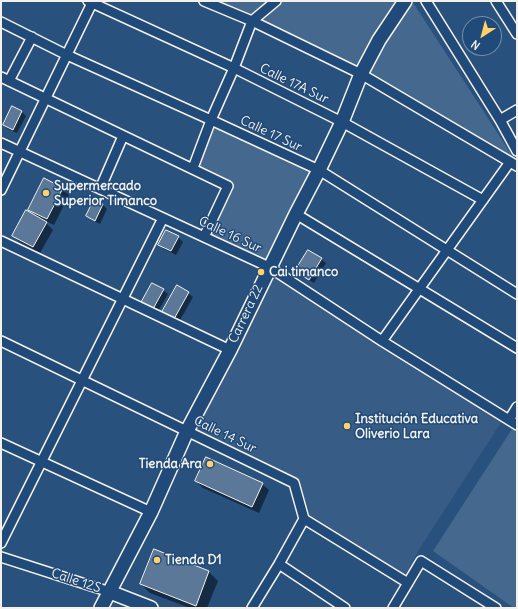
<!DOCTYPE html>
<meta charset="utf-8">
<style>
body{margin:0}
#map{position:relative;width:518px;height:609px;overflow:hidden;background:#28517e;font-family:Delius,sans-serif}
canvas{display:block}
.frame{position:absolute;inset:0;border:2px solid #f4f1e8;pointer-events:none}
.north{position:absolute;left:462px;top:16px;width:40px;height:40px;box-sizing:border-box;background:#1f4a7a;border:1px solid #748da6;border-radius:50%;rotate:216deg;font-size:11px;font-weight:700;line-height:16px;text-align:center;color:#f4f1e8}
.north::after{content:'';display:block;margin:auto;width:14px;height:18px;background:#ffd166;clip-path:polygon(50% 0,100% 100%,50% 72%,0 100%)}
</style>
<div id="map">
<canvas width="518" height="609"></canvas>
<div class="frame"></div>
<div class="north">N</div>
</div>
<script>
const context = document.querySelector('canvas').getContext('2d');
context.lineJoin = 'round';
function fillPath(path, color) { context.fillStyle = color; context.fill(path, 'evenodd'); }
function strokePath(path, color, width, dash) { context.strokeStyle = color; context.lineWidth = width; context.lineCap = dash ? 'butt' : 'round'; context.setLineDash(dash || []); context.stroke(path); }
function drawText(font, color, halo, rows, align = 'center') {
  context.font = font + ' Delius,sans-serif'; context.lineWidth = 3; context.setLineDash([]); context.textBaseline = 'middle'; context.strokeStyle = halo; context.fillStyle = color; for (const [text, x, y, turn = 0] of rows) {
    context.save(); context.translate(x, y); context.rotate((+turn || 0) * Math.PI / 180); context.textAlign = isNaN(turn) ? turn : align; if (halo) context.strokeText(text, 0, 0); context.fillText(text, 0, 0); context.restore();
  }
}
const built = new Path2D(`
 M272 275 381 346 502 421 420 548 405 576 305 516 295 481 193 432Z`);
const green = new Path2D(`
 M209 1H412L517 163 357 70Z
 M213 124 316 172 268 264 206 235 232 186 198 167Z
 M512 429 517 432V608H514L433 551Z`);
const shadow = new Path2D(`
 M13 107 22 112 26 116 17 133 8 129 4 125Z
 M62 189 69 195 54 225 43 220 53 230 40 253 20 242 13 235 37 217 29 209Z
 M95 201 103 205 107 209 100 224 92 220 87 216Z
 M166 231 178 237 183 242 176 255 164 249 159 244Z
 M321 259 326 263 314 283 301 275 296 271Z
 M163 290 168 294 157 313 147 307Z
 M188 293 193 297 179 322 168 316 163 312Z
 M196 481 262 484 269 490 259 513 203 488Z
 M154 551 209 572 218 581 207 608H190L150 593 141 584Z`);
const building = new Path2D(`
 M12 106 22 111 13 130 3 125Z
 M44 178 63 188 47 219 28 210Z
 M94 200 103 204 95 221 86 216Z
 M26 210 47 222 33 247 12 236Z
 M166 230 179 236 171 251 158 245Z
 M308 250 322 258 309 280 295 271Z
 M152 283 164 289 153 309 141 303Z
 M177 285 189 292 174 319 162 312Z
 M206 457 263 483 252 507 195 481Z
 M154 549 209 571 196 606 140 584Z`);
const street = new Path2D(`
 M88 1 234 68 342 122 483 200
 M204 1 252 21 361 74 517 166
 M426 1 500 120 517 151
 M496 1 517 34
 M1 22 67 55 211 120 319 170 517 294
 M1 77 228 186 204 237
 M9 81 32 37
 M500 120 517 110
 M1 143 269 267 382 341 517 425
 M193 168 211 120 234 68 252 21 276 1
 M100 189 123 136
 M1 190 93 1
 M296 214 517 348
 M1 241 230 350
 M1 341 294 483 304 519 408 583
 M382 341 510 162
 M509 420 517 407
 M1 443 151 512
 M1 543 163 218
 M1 557 110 592
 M279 564 345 608
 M252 608 279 564 304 519
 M393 608 421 561 496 608`);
const secondary = new Path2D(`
 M110 592 151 608
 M101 608 151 512 187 431 230 350 296 214 319 170 342 122 361 74 379 40 405 1`);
const markers = [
 [46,193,4,"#ffd166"],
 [261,272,4,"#ffd166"],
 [347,426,4,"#ffd166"],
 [210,464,4,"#ffd166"],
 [157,560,4,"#ffd166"]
];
const streetNames = [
 ["Calle 17A Sur",294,84,26],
 ["Calle 17 Sur",271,134,25],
 ["Calle 16 Sur",230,235,25],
 ["Carrera 22",246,314,-65],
 ["Calle 14 Sur",225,435,26],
 ["Calle 12S",76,581,18]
];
const poiNames = [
 ["Supermercado",54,186],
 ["Superior Timanco",54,201],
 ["Cai timanco",269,272],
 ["Institución Educativa",355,419],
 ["Oliverio Lara",355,434],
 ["Tienda Ara",202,464,"right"],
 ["Tienda D1",165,560]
];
fillPath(built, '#375d86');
fillPath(green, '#45688e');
fillPath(shadow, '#0007');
fillPath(building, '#5b7899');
strokePath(building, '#f4f1e8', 1);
strokePath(street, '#f4f1e8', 12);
strokePath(secondary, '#f4f1e8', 16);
strokePath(street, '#1f4a7a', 9);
strokePath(secondary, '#1f4a7a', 13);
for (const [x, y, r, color] of markers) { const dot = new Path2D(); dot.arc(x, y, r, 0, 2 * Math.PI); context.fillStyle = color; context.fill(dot); strokePath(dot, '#1f4a7a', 1.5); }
drawText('13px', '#f4f1e8', '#1f4a7a', streetNames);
drawText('bold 13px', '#f4f1e8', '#1f4a7a', poiNames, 'left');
</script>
